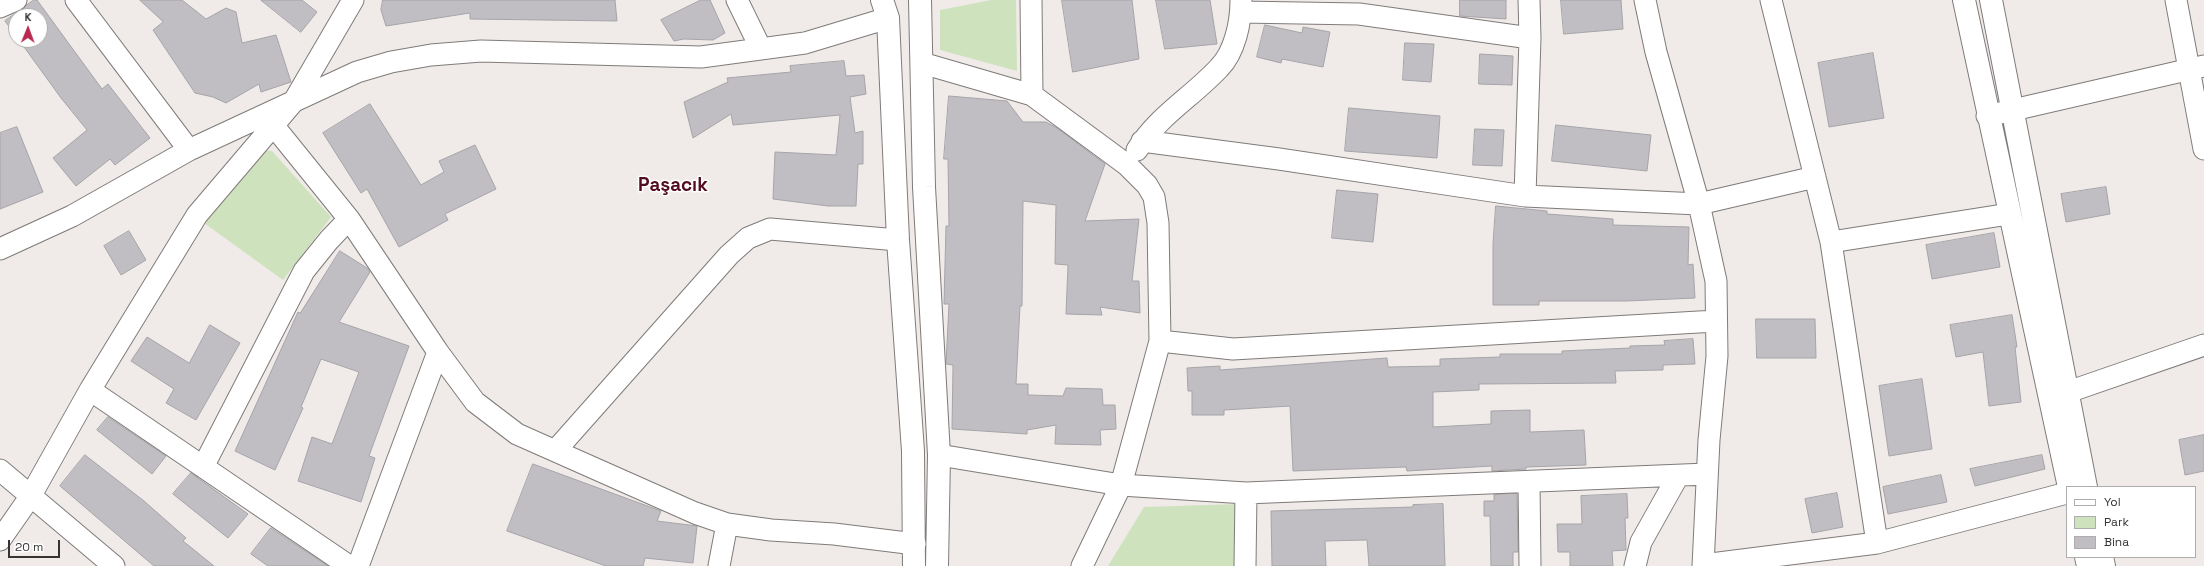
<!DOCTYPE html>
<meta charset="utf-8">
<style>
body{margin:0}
#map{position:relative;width:2204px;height:566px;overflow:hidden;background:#f0ebe9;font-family:"Space Grotesk",sans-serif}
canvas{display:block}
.legend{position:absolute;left:2066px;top:486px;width:130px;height:72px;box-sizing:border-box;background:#fff;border:1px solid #aeadad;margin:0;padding:5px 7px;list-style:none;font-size:12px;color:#353333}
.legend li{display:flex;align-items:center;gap:8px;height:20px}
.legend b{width:20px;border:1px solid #aeadad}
.north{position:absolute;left:8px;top:8px;width:40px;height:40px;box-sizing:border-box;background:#fff;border:1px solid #aeadad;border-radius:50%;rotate:1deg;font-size:11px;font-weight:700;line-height:16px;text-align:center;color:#353333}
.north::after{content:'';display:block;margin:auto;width:14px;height:18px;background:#b92950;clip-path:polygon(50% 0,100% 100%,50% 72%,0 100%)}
.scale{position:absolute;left:8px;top:540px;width:52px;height:18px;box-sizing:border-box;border:2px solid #353333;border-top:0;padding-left:5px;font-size:12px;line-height:14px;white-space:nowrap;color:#353333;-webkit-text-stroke:3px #fff;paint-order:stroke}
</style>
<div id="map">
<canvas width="2204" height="566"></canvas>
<ul class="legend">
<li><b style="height:5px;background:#fff"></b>Yol</li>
<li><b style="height:11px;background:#cfe2be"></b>Park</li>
<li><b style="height:11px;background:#c0bec2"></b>Bina</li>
</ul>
<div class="north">K</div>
<div class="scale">20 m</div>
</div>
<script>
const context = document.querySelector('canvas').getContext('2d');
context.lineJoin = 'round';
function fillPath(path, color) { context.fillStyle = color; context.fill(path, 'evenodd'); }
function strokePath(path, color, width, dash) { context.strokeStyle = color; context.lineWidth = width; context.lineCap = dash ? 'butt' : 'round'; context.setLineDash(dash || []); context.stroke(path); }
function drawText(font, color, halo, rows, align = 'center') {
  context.font = font + ' "Space Grotesk",sans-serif'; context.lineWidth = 3; context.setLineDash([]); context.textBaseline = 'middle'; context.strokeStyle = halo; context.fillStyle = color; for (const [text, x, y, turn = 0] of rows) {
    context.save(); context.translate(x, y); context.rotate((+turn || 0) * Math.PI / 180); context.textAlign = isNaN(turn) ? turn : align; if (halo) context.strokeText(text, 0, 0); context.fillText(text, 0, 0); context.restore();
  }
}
const green = new Path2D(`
 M991 0H1016L1017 71 940 50V10Z
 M259 150 272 151 331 217 283 280 204 223Z
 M1239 504 1238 566H1108L1144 507Z`);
const building = new Path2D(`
 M34 0H37L102 89 108 84 150 138 115 165 110 159 76 186 53 158 87 130 61 98 19 40H40V16H16V36L5 21Z
 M140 0H182L206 19 226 8 236 12 242 43 276 35 291 82 261 92 259 84 226 103 213 97 195 93 153 30 163 22Z
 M261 0H302L317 12 301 32Z
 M383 0H615L617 21 470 19V13L386 26 381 10Z
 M701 0H710L725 33 713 40 684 39 674 41 661 20Z
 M1062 0H1132L1139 59 1073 72Z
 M1156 0H1210L1217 44 1165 49Z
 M1460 0H1506V19L1460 16Z
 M1561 0H1621L1623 29 1564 34Z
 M1265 25 1302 33 1303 27 1330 32 1323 67 1282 59 1281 63 1257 57Z
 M1405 43 1434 44 1431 82 1403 80Z
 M1873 53 1884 118 1829 127 1818 63Z
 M1480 54 1513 56 1512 85 1479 84Z
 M844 61 846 76 864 75 866 94 850 97 855 133 863 131V164H858L856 206H828L773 199 775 152 836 155 840 115 733 125 731 114 693 138 684 102 728 82 727 78 791 72 790 66Z
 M949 96 1007 101 1023 122H1046L1057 128 1105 164 1085 221 1139 219 1132 281H1139L1140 313 1100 307 1102 315 1066 314 1068 265 1055 264 1056 205 1023 201 1022 306H1020L1016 384H1028V395L1063 396 1066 388 1102 389 1103 405H1115L1116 429 1100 430 1101 445 1055 444 1056 425 1027 430V434L952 429 953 365 946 364 949 304H944L946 226H949L948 159H944Z
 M370 104 421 185 444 172 439 161 475 145 496 189 445 214 448 220 399 247 367 189 361 193 323 133Z
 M1349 108 1440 116 1437 158 1345 151Z
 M1556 125 1651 135 1647 171 1552 161Z
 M17 127 43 192 0 209V133Z
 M1475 129 1504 130 1502 166 1473 165Z
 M2106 187 2110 214 2066 222 2061 194Z
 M1337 190 1378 194 1373 242 1332 238Z
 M1496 206 1547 211V214L1613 219V225L1689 227 1688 265 1693 264 1695 298 1627 301H1539V305H1493V244Z
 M129 231 146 260 121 275 104 246Z
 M1994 233 2000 267 1932 279 1926 245Z
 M340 251 367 268 370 272 339 322 409 346 369 456 375 458 361 502 298 481 312 437 332 444 359 372 321 359 301 407 303 408 275 470 235 451 298 312 300 313Z
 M2012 315 2017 347H2015L2021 402 1989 406 1983 352 1956 357 1950 325Z
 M1756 319H1815L1816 358H1757Z
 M210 325 240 343 196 420 166 403 174 389 131 361 147 337 189 363Z
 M1693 339 1695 364 1663 365V370L1615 371 1616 383 1479 384V390L1433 392V427L1491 424V411L1530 410V432L1584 430 1586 465 1526 467V469L1492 471V466L1407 471 1406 467 1293 471 1290 406 1224 410V415H1192V391H1188L1187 368 1220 366V370L1387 358 1388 367 1440 366V359L1500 357V354H1562V351L1630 348V346L1665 345 1664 341Z
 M1922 379 1932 449 1889 456 1879 386Z
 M108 417 166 456 152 474 97 430Z
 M2204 435V471L2185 475 2179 440Z
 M85 455 144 501 186 538 183 541 214 566H154L60 486Z
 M2042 455 2045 469 1975 486 1970 469Z
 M533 464 661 511 657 521 697 526 693 563 645 558 643 566H606L507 531Z
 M191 473 248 514 228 538 173 494Z
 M1941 475 1947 502 1888 514 1883 487Z
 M1837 493 1843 527 1812 533 1805 499Z
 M1517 494 1518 552H1513V566H1491L1490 516H1484V501H1494V495Z
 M1627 494 1628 518H1625L1626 550 1612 551 1613 566H1570V552H1558L1557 524H1582L1581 496Z
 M1443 504 1445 566H1369L1367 540 1325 541 1326 566H1272L1271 511 1413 507V505Z
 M271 528 328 566H268L251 554Z`);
const minor = new Path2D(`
 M76 0 189 150
 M737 0 761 49
 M1031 0 1032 95
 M1645 0 1656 52 1699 204 1716 281 1717 356 1709 440 1703 566
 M1771 0 1831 242 1877 543
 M2176 0 2204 149
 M0 7 16 0
 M1241 12 1359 14 1530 38
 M922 63 1032 95 1127 165 1147 185 1154 197 1158 223 1160 341 1121 485 1082 566
 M1987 116 2204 66
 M273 125 349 219 438 352 475 402 517 434 695 513 727 524 771 530 834 534 915 544
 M1142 141 1279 159 1525 196 1699 204 1815 177
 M1137 150C1158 116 1192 97 1219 68 1235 52 1241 22 1241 0
 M1525 196 1530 38 1529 0
 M1831 242 2009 214
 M0 249 72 216 189 150 357 72 391 62 431 55 481 51 701 57 805 43 888 18
 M1160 341 1233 349 1716 321
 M90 390 349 566
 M2068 392 2204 345
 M556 450 729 255 748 238 770 229 898 240
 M939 455 1121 485 1246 493 1707 474
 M203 467 304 271 329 240 349 219
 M0 470 114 566
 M1529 483 1530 566
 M0 540 30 497 90 390 197 215 294 101 353 0
 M1703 565 1877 543 2067 493
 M358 566 438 352
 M719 566 727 524
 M1245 566 1246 493
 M1635 566 1641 542 1678 476`);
const major = new Path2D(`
 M882 0 888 18 898 240 913 451 914 566
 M920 0 924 187 939 455 937 566
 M1964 0 2069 487
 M1991 0 2086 487
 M2086 557 2088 566
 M2102 557 2104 566`);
const districtNames = [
 ["Paşacık",673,186]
];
fillPath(green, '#cfe2be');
fillPath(building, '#c0bec2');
strokePath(building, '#a5a4a8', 1);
strokePath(minor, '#7f7b79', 23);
strokePath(major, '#7f7b79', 24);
strokePath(minor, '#fff', 21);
strokePath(major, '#fff', 22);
drawText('bold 19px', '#520d20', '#fff', districtNames);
</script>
